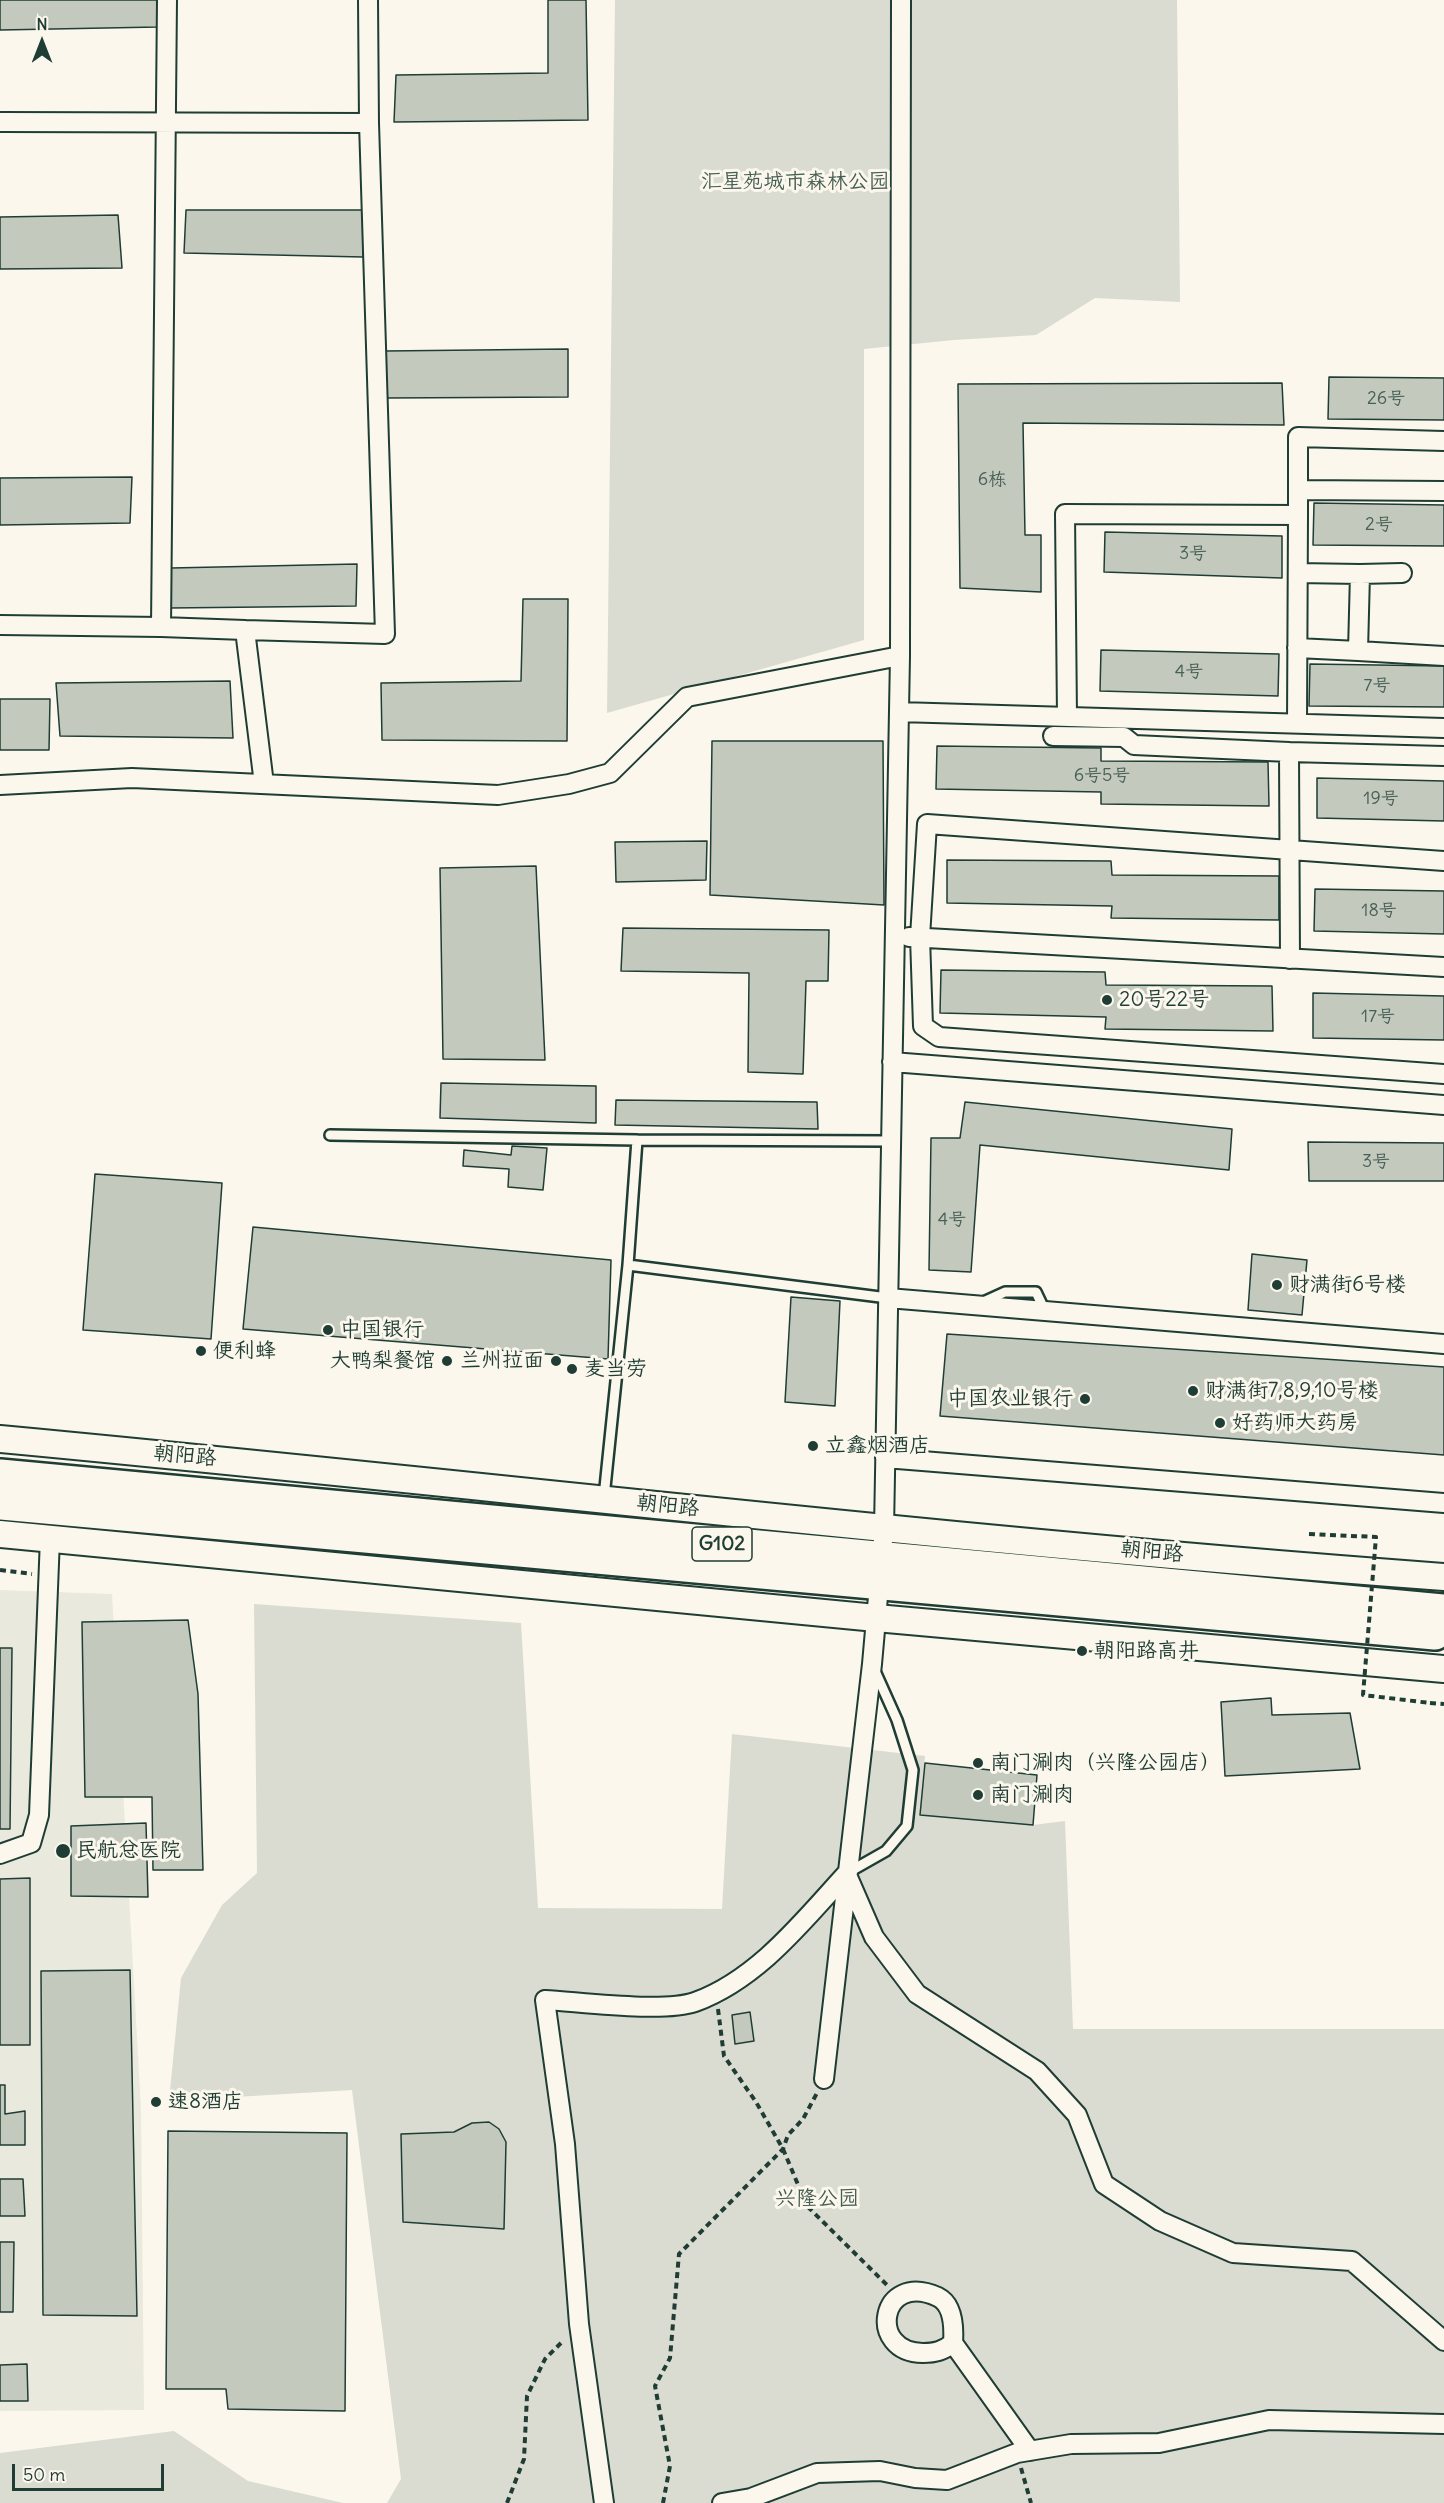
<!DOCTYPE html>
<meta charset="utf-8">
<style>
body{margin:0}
#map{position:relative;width:1444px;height:2503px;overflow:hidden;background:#fbf7ec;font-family:Delius,sans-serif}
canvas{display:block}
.north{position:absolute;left:12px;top:12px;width:60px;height:60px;-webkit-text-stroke:4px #fbf7ec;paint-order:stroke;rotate:0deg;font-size:16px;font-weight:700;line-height:24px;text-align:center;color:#1f3d34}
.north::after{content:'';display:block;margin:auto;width:21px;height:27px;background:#1f3d34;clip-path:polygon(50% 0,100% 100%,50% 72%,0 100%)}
.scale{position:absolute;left:12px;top:2464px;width:152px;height:27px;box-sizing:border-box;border:3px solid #1f3d34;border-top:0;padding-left:8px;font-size:18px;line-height:21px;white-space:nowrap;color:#1f3d34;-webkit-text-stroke:4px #fbf7ec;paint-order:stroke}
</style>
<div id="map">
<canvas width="1444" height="2503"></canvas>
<div class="north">N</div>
<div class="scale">50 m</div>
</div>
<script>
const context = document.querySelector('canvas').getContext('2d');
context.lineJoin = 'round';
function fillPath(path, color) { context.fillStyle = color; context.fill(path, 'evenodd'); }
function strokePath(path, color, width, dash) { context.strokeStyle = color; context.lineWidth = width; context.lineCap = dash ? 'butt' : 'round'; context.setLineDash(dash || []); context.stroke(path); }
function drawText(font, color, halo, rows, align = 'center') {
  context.font = font + ' Delius,"LXGW WenKai TC",sans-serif'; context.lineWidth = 6; context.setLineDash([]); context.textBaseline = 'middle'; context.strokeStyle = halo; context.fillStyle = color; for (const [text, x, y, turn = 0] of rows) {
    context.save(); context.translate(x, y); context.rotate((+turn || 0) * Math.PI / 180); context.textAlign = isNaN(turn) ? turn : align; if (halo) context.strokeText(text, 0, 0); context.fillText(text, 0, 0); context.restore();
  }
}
const built = new Path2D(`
 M0 1590 112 1594 141 2108 144 2410 0 2411Z`);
const green = new Path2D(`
 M615 0H1177L1180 302 1095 298 1036 335 954 340 864 349V640L607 713Z
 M254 1604 521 1623 538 1908 722 1909 732 1734 925 1756 920 1815 1033 1825 1065 1821 1073 2029H1444V2503H387L401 2479 352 2090 169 2101 181 1978 222 1905 257 1873Z
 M174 2431 248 2481 343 2503H0V2453Z`);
const building = new Path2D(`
 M0 0H159L158 27 0 30Z
 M548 0H586L588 120 394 122 396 75 548 73Z
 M186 210H363V257L184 253Z
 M118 215 122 268 0 269V217Z
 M568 349V397L386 398 385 351Z
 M1329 377 1444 378V420L1328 419Z
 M1282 383 1284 425 1023 423 1025 535H1041V592L960 588 958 384Z
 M132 477 130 523 0 525V478Z
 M1314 503 1444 505V546L1313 545Z
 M1105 532 1282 536V578L1104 572Z
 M357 564 356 606 169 608 171 568Z
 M523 599H568L567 741 382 740 381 683 521 681Z
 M1101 650 1279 654 1278 696 1100 691Z
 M1310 664 1444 666V707L1309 706Z
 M230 681 233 738 60 736 56 683Z
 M0 699H50L49 750H0Z
 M712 741H883L884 905 710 895Z
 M937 746 1101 748V761L1268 762 1269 806 1101 804V792L936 789Z
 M1317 778 1444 781V821L1317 818Z
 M707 841 706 880 616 882 615 842Z
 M947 860 1111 861 1112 875 1279 876V920L1111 918 1112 906 947 903Z
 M536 866 545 1060 443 1059 440 868Z
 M1315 889 1444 891V934L1314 931Z
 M623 928 829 930 828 981H806L803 1074 748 1072 749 973 621 971Z
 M941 970 1105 972 1106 985 1272 986 1273 1031 1105 1029 1106 1017 940 1013Z
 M1313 993 1444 996V1040L1313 1038Z
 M441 1083 596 1086V1123L440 1118Z
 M616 1100 817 1102 818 1129 615 1125Z
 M965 1102 1232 1129 1229 1170 980 1145 971 1272 929 1270 931 1138H960Z
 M1308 1142 1444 1143V1181H1309Z
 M512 1146 547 1148 543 1190 508 1187 509 1169 463 1166 464 1150 511 1155Z
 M95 1174 222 1183 211 1339 83 1330Z
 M253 1227 611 1260 608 1359 243 1329Z
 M1252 1254 1307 1260 1302 1315 1248 1310Z
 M791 1297 840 1301 835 1406 785 1402Z
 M947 1334 1444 1367V1455L940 1416Z
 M188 1620 198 1694 203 1870H153L152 1797H85L82 1622Z
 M0 1648H12L10 1829H0Z
 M1271 1698 1272 1715 1350 1713 1360 1769 1225 1776 1221 1702Z
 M925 1763 1037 1775 1033 1825 920 1815Z
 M146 1823 148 1897 71 1896V1826Z
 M30 1878V2045H0V1879Z
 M130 1970 137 2316 43 2315 41 1971Z
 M750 2012 754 2041 735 2044 732 2015Z
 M0 2085H5V2114L25 2111V2145H0Z
 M489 2122 499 2129 506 2142 504 2229 403 2222 401 2134 454 2132 472 2123Z
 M168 2131 347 2133 345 2411 228 2409 226 2389H166Z
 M0 2179H23L25 2216H0Z
 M0 2242H14L13 2312H0Z
 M27 2364 28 2401H0V2365Z`);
const path = new Path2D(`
 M0 1570 32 1574
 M1430 1703 1444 1704
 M718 2009 724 2056 756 2102 783 2149 807 2206 887 2285
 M1021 2468 1031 2503
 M507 2503 524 2459 527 2396 545 2359 562 2342
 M663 2503 670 2466 655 2386 670 2358 679 2254 783 2149 788 2135 803 2119 817 2093`);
const lane = new Path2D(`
 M330 1135 637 1140
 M888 1298 628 1265 637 1140 891 1141
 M983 1302 1005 1292H1036L1045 1311
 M604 1497 628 1265
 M849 1872 886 1851 907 1826 913 1770 897 1720 875 1671`);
const street = new Path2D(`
 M167 0 161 627 245 630 264 784
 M0 122 369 123
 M1298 490 1444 491
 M1298 515V437L1444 441
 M1360 574 1402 573
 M0 625 161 627
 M245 630 385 634 369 123 368 0
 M1297 648 1358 651 1360 574 1298 573
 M1358 651 1444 656
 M899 712 1444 728
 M1067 717 1065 514 1298 515 1297 723
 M1053 736 1124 737 1134 745 1289 752 1290 959
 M1289 752 1444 756
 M0 785 132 778 498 795 569 784 610 773 687 697 900 656
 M1444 861 927 824 920 937 923 1026 939 1037 1444 1074
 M909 937 1444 967
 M892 1062 1444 1105
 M888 1298 1444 1344
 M885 1458 1444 1503
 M0 1854 31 1843 39 1815 50 1538
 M847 1875 874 1937 917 1994 1037 2071 1077 2115 1104 2184 1160 2221 1233 2253 1352 2261 1444 2341
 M824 2079 872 1664 884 1529 900 656 901 0
 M953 2343C943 2351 935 2353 923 2353 867 2353 879 2270 938 2297 954 2305 954 2328 953 2343L1030 2451
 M604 2503 579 2324 565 2144 545 2000C581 2002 663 2013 695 2002 758 1979 803 1921 847 1873
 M722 2503 751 2498 817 2473 880 2471 915 2478 947 2480 1017 2453 1071 2444 1159 2443 1269 2420 1444 2424`);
const secondary = new Path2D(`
 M0 1439C481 1484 962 1542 1444 1577
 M0 1534 876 1618 1444 1669`);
const highway = new Path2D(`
 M0 1476 1444 1611
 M0 1503 1435 1633`);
const pathBridge = new Path2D(`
 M1309 1534 1376 1537 1363 1695 1430 1703`);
const markers = [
 [1107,1000,6,"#1f3d34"],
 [1277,1285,6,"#1f3d34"],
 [328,1330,6,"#1f3d34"],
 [201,1351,6,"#1f3d34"],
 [447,1361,6,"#1f3d34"],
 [556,1361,6,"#1f3d34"],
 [572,1369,6,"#1f3d34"],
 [1193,1391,6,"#1f3d34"],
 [1085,1399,6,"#1f3d34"],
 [1220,1423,6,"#1f3d34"],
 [813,1446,6,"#1f3d34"],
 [1082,1651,6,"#1f3d34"],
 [978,1763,6,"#1f3d34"],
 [978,1795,6,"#1f3d34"],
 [63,1851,8,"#1f3d34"],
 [156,2102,6,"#1f3d34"]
];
const numberNames = [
 ["26号",1386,399],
 ["6栋",992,480],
 ["2号",1379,525],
 ["3号",1193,554],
 ["4号",1189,672],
 ["7号",1377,686],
 ["6号5号",1102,776],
 ["19号",1381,799],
 ["18号",1379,911],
 ["17号",1378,1017],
 ["3号",1376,1162],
 ["4号",952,1220]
];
const shields = [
 [722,1544,60]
];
const shieldNames = [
 ["G102",722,1544]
];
const parkNames = [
 ["汇星苑城市森林公园",795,182],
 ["兴隆公园",817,2199]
];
const poiNames = [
 ["20号22号",1119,1000],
 ["财满街6号楼",1289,1285],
 ["中国银行",340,1330],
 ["便利蜂",213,1351],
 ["大鸭梨餐馆",435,1361,"right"],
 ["兰州拉面",544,1361,"right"],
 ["麦当劳",584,1369],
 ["财满街7,8,9,10号楼",1205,1391],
 ["中国农业银行",1073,1399,"right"],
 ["好药师大药房",1232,1423],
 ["立鑫烟酒店",825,1446],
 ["朝阳路高井",1094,1651],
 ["南门涮肉（兴隆公园店）",990,1763],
 ["南门涮肉",990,1795],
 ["民航总医院",76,1851],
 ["速8酒店",168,2102]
];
const streetNames = [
 ["朝阳路",185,1456,5],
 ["朝阳路",668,1506,6],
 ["朝阳路",1152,1552,5]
];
fillPath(built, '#eae9de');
fillPath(green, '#dbdcd1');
fillPath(building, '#c4c9be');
strokePath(building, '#1f3d34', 1.5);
strokePath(lane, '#1f3d34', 14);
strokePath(street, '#1f3d34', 22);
strokePath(secondary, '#1f3d34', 30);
strokePath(highway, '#1f3d34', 38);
strokePath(path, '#1f3d34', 4, [6, 4.5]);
strokePath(lane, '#fbf7ec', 9);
strokePath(street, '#fbf7ec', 18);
strokePath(secondary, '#fbf7ec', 26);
strokePath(highway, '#fbf7ec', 33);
strokePath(pathBridge, '#1f3d34', 4, [6, 4.5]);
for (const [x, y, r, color] of markers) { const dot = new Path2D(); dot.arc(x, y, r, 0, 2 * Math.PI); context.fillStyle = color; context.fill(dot); strokePath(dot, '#fbf7ec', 2); }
drawText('18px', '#486056', null, numberNames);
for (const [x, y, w] of shields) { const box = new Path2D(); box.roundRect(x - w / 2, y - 17, w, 34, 4.5); context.fillStyle = '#fbf7ec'; context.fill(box); strokePath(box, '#1f3d34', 1.5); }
drawText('bold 20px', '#1f3d34', null, shieldNames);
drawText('21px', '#455d53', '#fbf7ec', parkNames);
drawText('21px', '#1f3d34', '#fbf7ec', poiNames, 'left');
drawText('21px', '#1f3d34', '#fbf7ec', streetNames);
</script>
